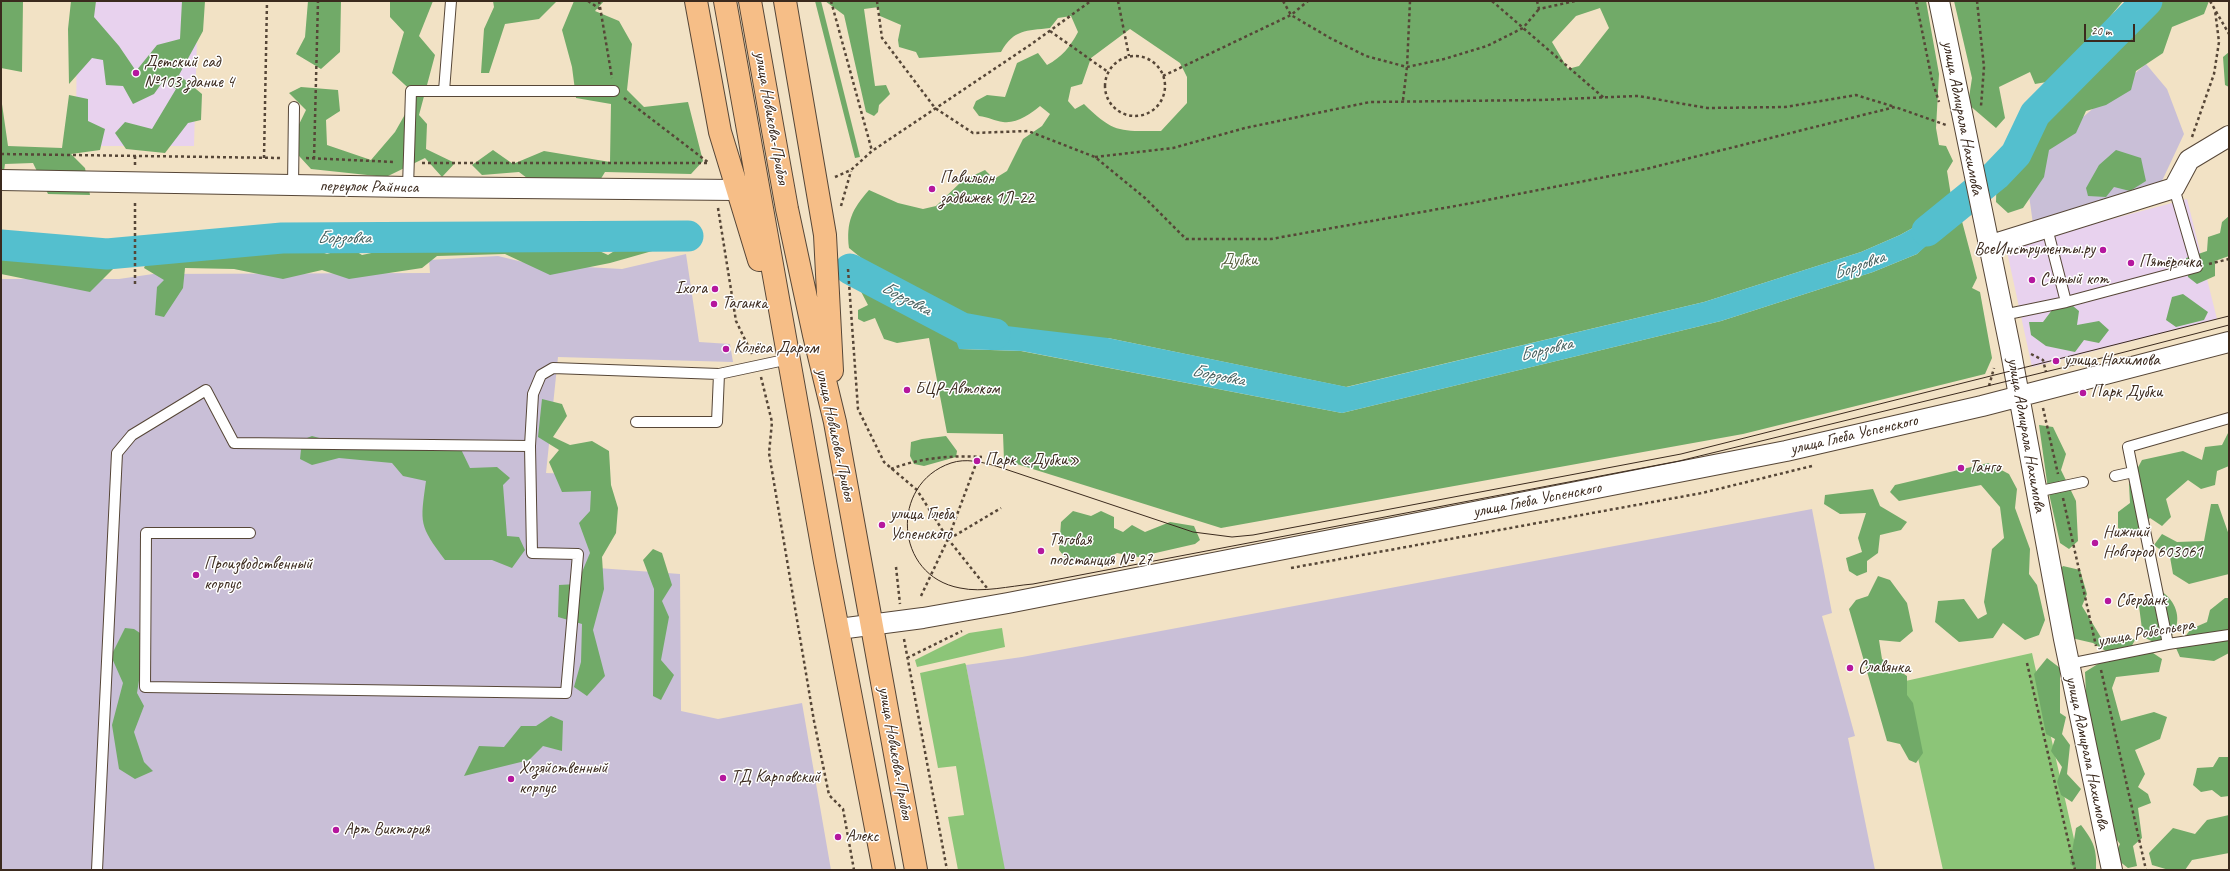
<!DOCTYPE html>
<meta charset="utf-8">
<style>
body{margin:0}
#map{position:relative;width:2230px;height:871px;overflow:hidden;background:#f2e2c5;font-family:Caveat,sans-serif}
canvas{display:block}
.frame{position:absolute;inset:0;border:2px solid #3b2a1e;pointer-events:none}
.scale{position:absolute;left:2084px;top:24px;width:51px;height:18px;box-sizing:border-box;border:2px solid #3b2a1e;border-top:0;padding-left:5px;font-size:12px;line-height:14px;white-space:nowrap;color:#3b2a1e;-webkit-text-stroke:3px #fff;paint-order:stroke}
</style>
<div id="map">
<canvas width="2230" height="871"></canvas>
<div class="frame"></div>
<div class="scale">20 m</div>
</div>
<script>
const context = document.querySelector('canvas').getContext('2d');
context.lineJoin = 'round';
function fillPath(path, color) { context.fillStyle = color; context.fill(path, 'evenodd'); }
function strokePath(path, color, width, dash) { context.strokeStyle = color; context.lineWidth = width; context.lineCap = dash ? 'butt' : 'round'; context.setLineDash(dash || []); context.stroke(path); }
function drawText(font, color, halo, rows, align = 'center') {
  context.font = font + ' Caveat,sans-serif'; context.lineWidth = 3; context.setLineDash([]); context.textBaseline = 'middle'; context.strokeStyle = halo; context.fillStyle = color; for (const [text, x, y, turn = 0] of rows) {
    context.save(); context.translate(x, y); context.rotate((+turn || 0) * Math.PI / 180); context.textAlign = isNaN(turn) ? turn : align; if (halo) context.strokeText(text, 0, 0); context.fillText(text, 0, 0); context.restore();
  }
}
const built = new Path2D(`
 M77 1H198L194 146H76Z
 M2187 199 2217 319 2032 367 2006 247Z`);
const industrial = new Path2D(`
 M2146 64 2167 89 2184 134 2161 183 2033 224 2027 181 2039 154Z
 M686 254 699 342 730 344 733 362 558 357 546 473 598 475V568L680 574 681 711 718 719 802 703 831 870H1V279H119L153 274 430 273 429 260 498 256 531 264 622 269Z
 M1812 509 1832 613 1822 616 1855 736 1848 738 1875 870H1004L966 665 1022 657Z`);
const green = new Path2D(`
 M1002 628 1005 647 917 667 915 660 969 633Z
 M2032 653 2081 870H1943L1901 682Z
 M965 663 966 665 1005 870H958L948 817 964 815 956 766 938 768 920 673Z`);
const forest = new Path2D(`
 M1 1H23L22 72 1 68Z
 M71 1H96L94 17 119 46 136 71 157 45 180 39 182 1H205L203 31 179 75 202 94 201 120 188 123 165 153 126 149 115 133 125 122 152 129 176 89 164 80 154 94 133 104 123 86 106 85 103 60 92 58 69 84 68 29Z
 M308 1H341L340 52 321 69 296 54 305 37Z
 M390 1H433L419 36 435 55 419 115 427 124 426 149 455 163 442 177 425 158 386 177 311 169 289 145 306 110 289 93 301 87 338 90 340 111 326 120 327 145 371 160 395 132 416 95 392 73 404 32 390 17Z
 M493 1H557L539 19 505 24 489 73H481L484 29 494 7Z
 M574 1H604L595 11 619 21 632 44 627 90 644 107 688 102 703 161 691 174 605 172 591 195 547 193 519 172 482 175 472 165 493 150 513 164 544 151 610 162 611 104 576 98 572 67 562 30Z
 M815 1H821L860 157 855 158Z
 M825 1H1926L1939 74 1936 128 1939 145 1946 146 1953 161 1947 171 1952 202 1927 220 1900 235 1861 252 1704 302 1346 387 1108 338 959 349 1021 351 1342 413 1721 321 1873 272 1917 254 1959 210 1977 278 1972 288 1980 292 1992 358 1985 374 1743 434 1221 528 1004 460 1003 434 947 433 929 338 897 343 884 339 875 318 864 322 858 319V310L868 305 855 280V273L863 269 865 261 849 248C846 222 852 209 869 190L898 203 923 209 936 206 962 181 985 170 994 179 1007 171 1023 139 1042 126 1050 114 1040 106C1031 114 1016 124 1003 122 995 121 988 117 979 116L973 108 976 101 987 95 1005 97 1017 63 1038 53 1047 65C1062 57 1070 47 1078 32L1071 16 1058 18 1050 28C1026 31 1014 29 1001 52L919 58 916 52 899 47 898 40 901 25 880 16 879 7 864 9 875 86 886 85 890 94 879 105 878 112 874 116 866 112 844 15ZM1600 8 1609 28 1579 66 1568 69 1552 42 1576 16ZM1130 29 1180 63 1187 77V103L1161 131C1121 131 1114 134 1084 104L1075 109 1068 101 1071 87 1082 84 1091 58Z
 M1954 1H2123L2085 47 2067 61 2058 80 2035 84 2030 72 1999 87 2005 118 1996 128 1968 104 1972 78Z
 M2142 1H2209L2204 14 2172 27 2163 53 2136 71 2131 90 2106 105 2086 111 2076 133 2049 150 2044 177 2023 208 2008 213 1996 202 1997 161 2029 114 2070 93 2077 78 2106 44 2137 27 2138 5Z
 M2229 52V87L2225 85 2223 57Z
 M69 95 88 99V121L105 129 100 150 71 154 85 168 90 195 48 194 33 163 5 164 1 192V97L8 146 62 148Z
 M2116 150 2141 158 2146 181 2130 191 2114 187 2106 197 2088 196 2086 188 2099 165Z
 M2229 216V256L2215 261V276L2197 284 2188 277 2186 258 2207 251 2208 237 2220 233 2222 222Z
 M681 225 677 244 610 263 550 275 505 254 437 256 422 268 349 279 322 270 283 279 234 269 185 268 183 288 164 317 155 315 157 287 164 280 144 268 149 256 308 247 327 254 349 247 362 255 418 243H467L481 235 516 232 537 251 595 249 608 255 653 227Z
 M14 254 75 261 94 256 116 266 90 292 1 274V256Z
 M2183 294 2208 312 2204 320 2176 327 2166 320 2172 297Z
 M2073 306 2079 311 2077 325 2099 321 2109 330 2099 343 2084 340 2075 352 2046 346 2031 335 2029 322H2043L2052 310Z
 M542 399 562 404 567 416 553 437 570 445 592 441 609 451 611 485 618 508 616 533 602 557 604 589 593 630 605 676 587 696 574 687 581 662 582 624 558 617 559 585 577 584 590 553 579 523 590 511 591 491 562 492 549 462 559 450 538 437Z
 M2039 425 2053 427 2066 454 2061 470 2076 501 2078 541 2069 549 2060 543 2048 489Z
 M2229 431V466L2217 471 2215 485 2201 489 2188 480 2166 499 2171 517 2162 526 2150 518 2132 535 2118 528V512L2130 503 2129 484 2142 460 2183 451 2202 460 2205 447 2222 445Z
 M312 436 334 442 457 441 470 468 497 467 510 478 503 485 507 536 519 537 525 550 512 568 492 560H445C419 525 420 524 426 481L403 476 392 463 339 458 312 465 300 459 302 440Z
 M946 436 957 451 956 457 924 466 914 464 910 456 911 442 922 439Z
 M1988 463 2009 474 2017 489 2015 508 2030 549 2029 574 2037 585 2045 620 2039 635 2025 640 2003 623 1993 638 1959 642 1935 622 1938 601 1964 599 1978 619 1987 614 1984 602 1992 549 2004 538 2000 507 1981 485 1899 501 1890 492 1895 485Z
 M1873 489 1880 506 1907 522 1901 530 1880 535 1878 553 1867 561V572L1857 576 1849 571 1846 558 1862 552 1858 538 1866 513 1840 514 1824 504 1825 495Z
 M2211 504H2218L2229 535V574L2189 584 2173 574 2170 557 2154 545 2162 534 2177 542 2204 541Z
 M1073 511 1091 516 1101 511 1114 517V528L1123 532 1132 525 1145 532 1170 522 1194 526 1200 540 1195 544 1138 557 1117 553 1095 565H1071L1059 550 1061 522Z
 M653 549 662 553 672 585 662 601 669 617 661 660 674 675 661 700 653 696 654 589 643 560Z
 M2063 566 2080 570 2087 594 2082 606 2102 639 2126 635 2135 640 2130 649 2109 653 2093 643 2067 637 2054 577Z
 M1878 576 1890 580 1907 603 1913 631 1900 642 1879 640 1882 659 1907 676V695L1913 703 1923 753 1916 763 1909 760 1900 744 1887 741 1849 609 1856 600 1868 596Z
 M2162 592C2175 600 2182 618 2174 632 2172 637 2164 641 2160 645L2143 637 2139 606Z
 M2225 598H2229V653L2214 661 2180 657 2176 648 2191 629 2207 622 2210 610Z
 M125 628 134 629 146 637 137 693 144 706 134 732 144 762 153 771 135 779 119 769 112 725 123 683 111 656Z
 M2150 651 2162 659 2159 672 2116 677 2112 688 2121 721 2154 712 2167 717 2160 739 2135 750 2145 774 2138 787 2148 794 2151 803 2138 808 2142 838 2133 846 2137 866 2128 868 2114 857 2120 844 2105 824 2088 745 2085 672 2101 662Z
 M2047 658 2060 668V713L2066 717 2062 734 2070 745 2067 774 2081 789 2072 802 2061 795 2057 782 2062 767 2051 751 2055 739 2046 734 2034 674Z
 M551 716 563 721 562 751 543 746 529 760 464 776 479 746 504 747 521 726H536Z
 M2219 757H2229V796L2221 797 2212 790 2201 792 2193 785 2197 768 2213 767Z
 M2229 815V853L2192 860 2185 870H2169L2152 865 2149 853 2173 828 2195 834 2207 820Z
 M2081 825C2094 842 2097 849 2096 870H2078L2070 864 2076 828Z`);
const water = new Path2D(`
 M1958 197 1962 215 1917 254 1873 272 1721 321 1342 413 1022 351 959 349 952 329 956 320 1108 338 1347 387 1704 302 1861 252 1900 235 1927 220Z`);
const river = new Path2D(`
 M1927 231 1996 175 2016 154 2035 114 2147 1
 M1 245 107 254 282 238 688 236
 M850 269 962 328 995 334`);
const path = new Path2D(`
 M588 1 600 9
 M599 1 612 78
 M831 1 872 151
 M877 1 882 38 935 108 973 133 1028 131 1095 157 1145 198 1186 239H1271L1472 203 1646 169 1895 107 1946 125
 M1118 1 1129 56
 M1283 1 1291 15 1330 38 1366 56 1407 67 1444 59 1487 46 1523 28 1539 9
 M1492 1 1604 98
 M1537 1 1539 9 1575 1
 M1916 1 1932 80 1939 102
 M1977 1 1984 67 1981 106
 M2210 1 2229 34
 M1050 31 1108 72
 M1105 86a30 30 0 1 1 60 0a30 30 0 1 1-60 0Z
 M1163 76 1291 15 1308 1
 M624 98 709 163
 M1403 100 1407 67 1410 1
 M2192 137 2214 74 2219 42 2215 10
 M1 154 281 158
 M135 156V165
 M1095 157 1173 148 1245 128 1370 102 1539 100 1638 96 1707 108 1785 107 1856 95 1895 107
 M264 158 267 1
 M306 158 395 162
 M314 159 318 1
 M422 163H709
 M835 177 851 170 872 151 1030 45 1091 1
 M841 206 851 171
 M718 208 736 321 752 354
 M2209 264 2229 259
 M848 269 858 409 884 462 917 490 948 539 987 588
 M135 284V200
 M2031 354 2043 360 2046 372
 M761 377 772 422 769 453 814 721 829 795 843 809 854 870
 M1989 386 1994 368
 M2043 408 2058 474
 M891 469C919 458 952 455 982 457
 M2063 498 2096 646
 M949 539 1001 508
 M896 567 900 604
 M1291 568 1702 493 1812 466
 M921 596 948 539 977 461
 M904 639 947 870
 M907 658 962 631
 M2027 663 2075 870
 M2101 670 2146 870`);
const service = new Path2D(`
 M444 91 451 1
 M293 186 294 107
 M408 187 411 91H614
 M2047 228 2066 302 2197 267 2174 188
 M2003 315 2066 302
 M636 422H717L719 374 789 359
 M2115 476 2133 472
 M2036 492 2083 482
 M250 533H146L145 687 566 693 578 554 532 553 530 446 533 394 541 375 553 368 719 374
 M2168 644 2128 447 2229 418
 M2069 664 2168 644 2229 635
 M97 870 117 453 132 435 206 390 234 443 530 446`);
const minor = new Path2D(`
 M1939 1 2010 347 2064 639 2112 870
 M1 180 408 187 736 190
 M1988 246 2174 188 2189 160 2229 136
 M839 629 923 618 1008 603 1786 451 1982 406 2229 342`);
const primary = new Path2D(`
 M696 1 720 132 759 260
 M725 1 825 562 884 870
 M750 1 787 209 814 335 835 422 916 870
 M785 1 825 235 832 371`);
const tram = new Path2D(`
 M2229 316 1681 454 1253 535 1232 537 1193 532 996 466C981 462 966 458 951 463 889 484 894 576 960 588 983 593 1009 586 1033 584L1679 461 2086 362 2229 325`);
const markers = [
 [136,73,4,"#b5179e"],
 [932,189,4,"#b5179e"],
 [2103,250,4,"#b5179e"],
 [2131,263,4,"#b5179e"],
 [2032,280,4,"#b5179e"],
 [715,289,4,"#b5179e"],
 [714,304,4,"#b5179e"],
 [726,349,4,"#b5179e"],
 [2056,361,4,"#b5179e"],
 [907,390,4,"#b5179e"],
 [2083,393,4,"#b5179e"],
 [977,461,4,"#b5179e"],
 [1961,468,4,"#b5179e"],
 [882,525,4,"#b5179e"],
 [2095,543,4,"#b5179e"],
 [1041,551,4,"#b5179e"],
 [196,575,4,"#b5179e"],
 [2108,601,4,"#b5179e"],
 [1850,668,4,"#b5179e"],
 [723,778,4,"#b5179e"],
 [511,779,4,"#b5179e"],
 [336,830,4,"#b5179e"],
 [838,837,4,"#b5179e"]
];
const poiNames = [
 ["Детский сад",144,63],
 ["№103 здание 4",144,83],
 ["Павильон",940,179],
 ["задвижек 1Л-22",940,199],
 ["ВсеИнструменты.ру",2095,250,"right"],
 ["Пятёрочка",2139,263],
 ["Сытый кот",2040,280],
 ["Ixora",707,289,"right"],
 ["Таганка",722,304],
 ["Колёса Даром",734,349],
 ["улица Нахимова",2064,361],
 ["БЦР-Автоком",915,390],
 ["Парк Дубки",2091,393],
 ["Парк «Дубки»",985,461],
 ["Танго",1969,468],
 ["улица Глеба",890,515],
 ["Успенского",890,535],
 ["Нижний",2103,533],
 ["Новгород 603061",2103,553],
 ["Тяговая",1049,541],
 ["подстанция № 27",1049,561],
 ["Производственный",204,565],
 ["корпус",204,585],
 ["Сбербанк",2116,601],
 ["Славянка",1858,668],
 ["Хозяйственный",519,769],
 ["корпус",519,789],
 ["ТД Карповский",731,778],
 ["Арт Виктория",344,830],
 ["Алекс",846,837]
];
const streetNames = [
 ["улица Новикова-Прибоя",771,118,80],
 ["улица Адмирала Нахимова",1962,118,79],
 ["переулок Райниса",369,187,1],
 ["улица Новикова-Прибоя",835,435,78],
 ["улица Глеба Успенского",1854,435,-13],
 ["улица Адмирала Нахимова",2026,435,80],
 ["улица Глеба Успенского",1537,500,-11],
 ["улица Робеспьера",2146,633,-10],
 ["улица Новикова-Прибоя",895,753,80],
 ["улица Адмирала Нахимова",2087,753,78]
];
const parkNames = [
 ["Дубки",1239,261]
];
const waterNames = [
 ["Борзовка",344,238],
 ["Борзовка",1859,266,-20],
 ["Борзовка",906,299,28],
 ["Борзовка",1546,350,-14],
 ["Борзовка",1218,376,11]
];
fillPath(built, '#e8d2ee');
fillPath(industrial, '#c9bfd7');
fillPath(green, '#8cc578');
fillPath(forest, '#71aa68');
fillPath(water, '#54bfce');
strokePath(river, '#54bfce', 31);
strokePath(service, '#564637', 12);
strokePath(minor, '#564637', 22);
strokePath(primary, '#564637', 24);
strokePath(path, '#564637', 2.5, [3, 3]);
strokePath(service, '#fff', 10);
strokePath(minor, '#fff', 20);
strokePath(primary, '#f6be87', 22);
strokePath(tram, '#3b2a1e', 1);
for (const [x, y, r, color] of markers) { const dot = new Path2D(); dot.arc(x, y, r, 0, 2 * Math.PI); context.fillStyle = color; context.fill(dot); strokePath(dot, '#fff', 1.5); }
drawText('17px', '#3b2a1e', '#fff', poiNames, 'left');
drawText('17px', '#3b2a1e', '#fff', streetNames);
drawText('17px', '#57603e', '#fff', parkNames);
drawText('italic 18px', '#445e5c', '#fff', waterNames);
</script>
